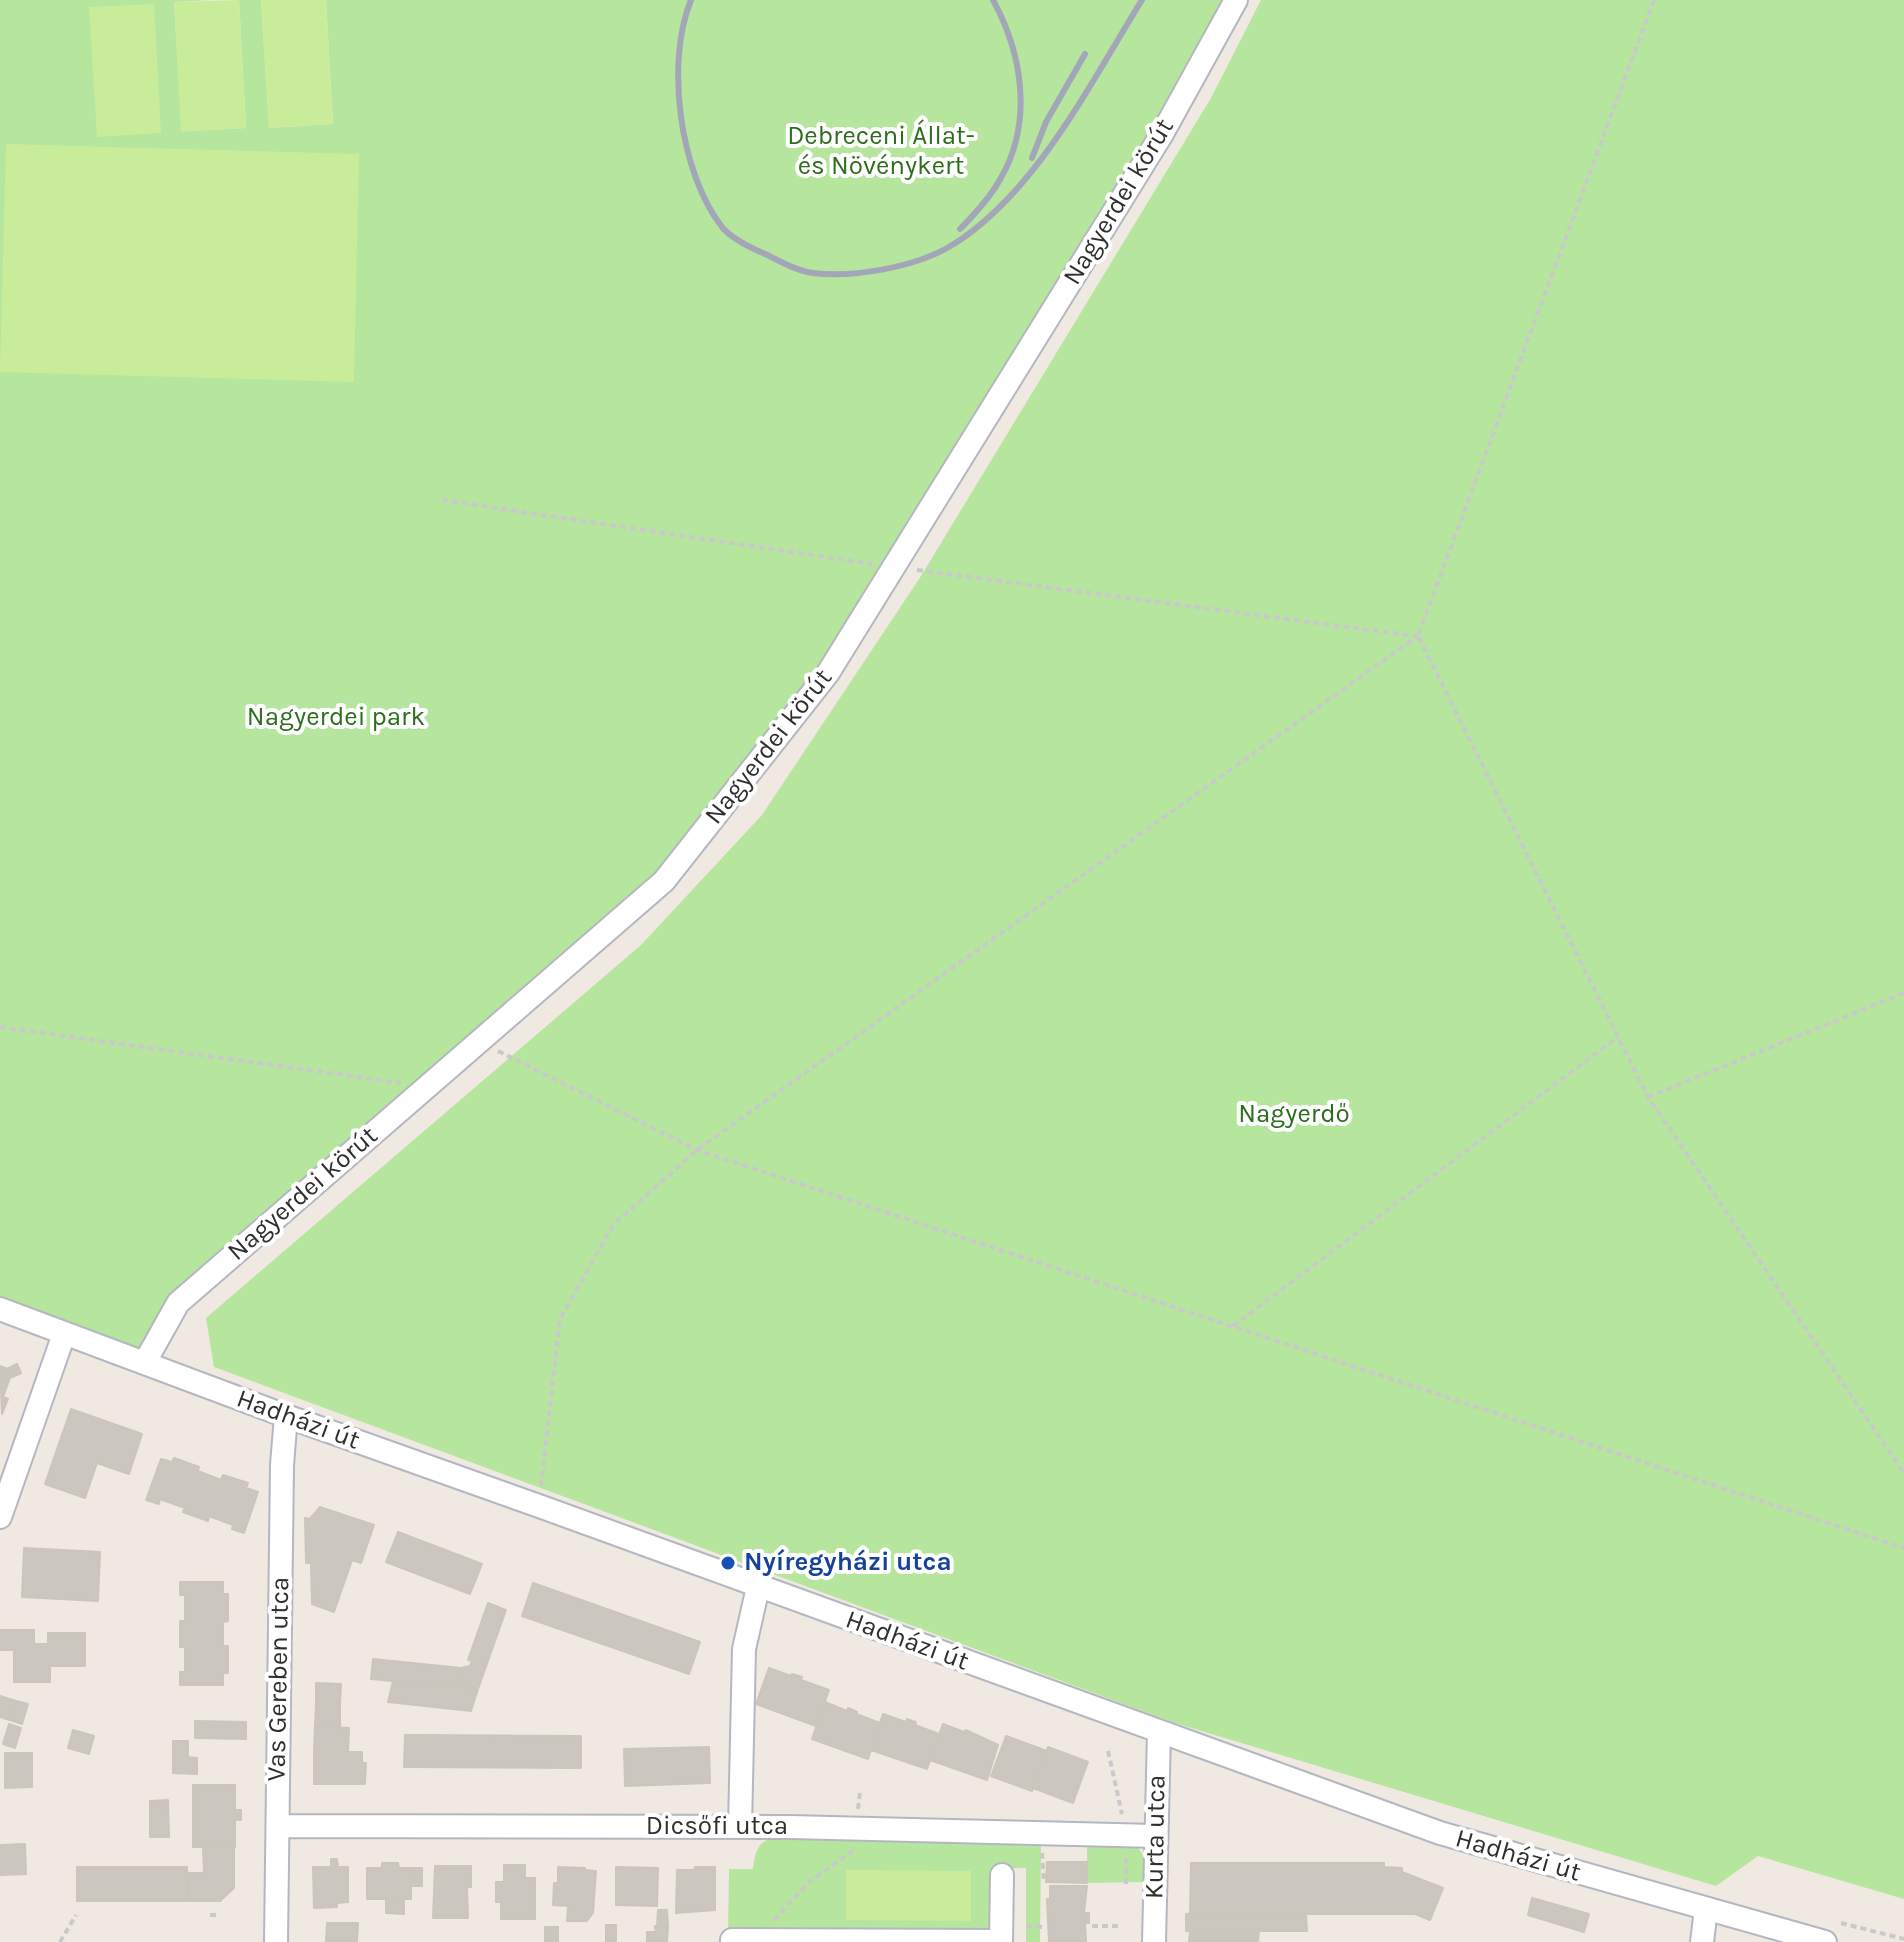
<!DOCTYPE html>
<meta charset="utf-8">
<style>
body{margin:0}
canvas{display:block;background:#efe9e1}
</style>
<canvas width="1904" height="1942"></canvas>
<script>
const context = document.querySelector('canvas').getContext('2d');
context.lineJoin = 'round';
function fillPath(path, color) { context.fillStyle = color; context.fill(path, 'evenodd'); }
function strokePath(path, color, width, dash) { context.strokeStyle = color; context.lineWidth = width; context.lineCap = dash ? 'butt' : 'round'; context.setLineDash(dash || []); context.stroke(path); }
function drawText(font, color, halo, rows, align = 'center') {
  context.font = font + ' Karla,sans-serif'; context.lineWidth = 8; context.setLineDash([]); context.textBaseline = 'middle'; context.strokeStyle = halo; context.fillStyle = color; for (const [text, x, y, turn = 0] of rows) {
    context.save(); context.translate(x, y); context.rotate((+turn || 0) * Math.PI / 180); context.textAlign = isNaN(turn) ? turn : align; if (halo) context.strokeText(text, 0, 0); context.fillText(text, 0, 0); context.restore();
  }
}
const green = new Path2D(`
 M0 0H211L174 2 182 131 246 128 239 0H261L269 128 333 124 326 0H1236L828 673 664 881 178 1302 145 1362 0 1309Z
 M1261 0H1904V1899L1758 1856 1716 1886 1175 1723 214 1367 206 1318 641 945 762 815 921 576 1211 98Z
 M776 1837 1041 1843 1040 1942H1026V1868H991L989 1930 728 1935 729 1869H753C755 1852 758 1840 776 1837Z
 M1087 1844H1132C1148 1853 1145 1866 1144 1882L1087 1883Z`);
const pitch = new Path2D(`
 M239 0 246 128 181 132 174 2Z
 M261 0H326L333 124 269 128Z
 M154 4 161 133 97 137 89 7Z
 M6 144 359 154 354 382 0 372Z
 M846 1870 971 1871V1921L846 1920Z`);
const building = new Path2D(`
 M17 1364 21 1373 10 1378 3 1397 8 1399 2 1414 0 1366 7 1369Z
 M71 1409 142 1434 129 1474 97 1463 85 1498 45 1484Z
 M174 1458 199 1467 198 1471 221 1480 223 1475 248 1483 246 1488 258 1492 244 1533 232 1529 233 1525 209 1516 208 1521 183 1512 185 1508 160 1499 159 1504 146 1500 161 1459 172 1462Z
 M320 1507 374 1525 361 1563 352 1560 334 1612 312 1604 311 1563H306L305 1518 310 1519Z
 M398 1532 482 1564 470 1594 386 1562Z
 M24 1548 100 1552 98 1601 22 1597Z
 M180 1582H223V1594H228V1621L223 1622V1646H228V1673H223V1685H180V1672H185V1647H180V1621H185V1595H180Z
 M533 1583 700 1642 689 1674 522 1616Z
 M488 1603 506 1610 478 1689 459 1687 461 1668 470 1666 472 1661 468 1660Z
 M0 1630H34V1644H48V1633H85V1666H50V1682H14V1650H0Z
 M373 1659 461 1668 459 1687 371 1679Z
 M769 1668 791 1676 792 1674 802 1677 801 1680 829 1690 816 1726 756 1704Z
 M393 1681 478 1689 471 1711 388 1702Z
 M316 1683 341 1684 340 1704H316Z
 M0 1696 16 1701 10 1720 0 1717Z
 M16 1701 28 1704 22 1724 10 1720Z
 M825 1702 847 1711 848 1708 853 1710 857 1712 856 1714 880 1723 868 1759 812 1739Z
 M316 1704H340V1728L315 1726Z
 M883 1714 906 1722 907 1719 912 1721 916 1722 915 1725 939 1734 927 1769 871 1750Z
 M195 1721 246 1722V1739L195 1738Z
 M9 1724 21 1728 15 1748 3 1744Z
 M943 1724 964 1732 966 1730 998 1745 987 1780 930 1760Z
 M315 1726 349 1728 348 1752H314Z
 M73 1730 94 1736 89 1754 68 1748Z
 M405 1735 581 1736V1768L404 1767Z
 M1006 1736 1047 1751 1032 1791 991 1776Z
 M173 1741H188V1757L197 1758V1774L173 1773Z
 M709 1747 710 1783 625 1786 624 1749Z
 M1048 1747 1088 1762 1073 1803 1033 1788Z
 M314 1752H362V1763H366L365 1784H314Z
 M5 1753H32V1787L5 1788Z
 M193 1785H235V1810H241V1820H235V1847H193Z
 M168 1800 169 1837H150V1801Z
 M25 1844 26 1874 0 1875V1845Z
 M203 1847H234V1888L220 1901H189V1873H204Z
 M331 1859H337L338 1867H348V1902L337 1903V1907L314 1908 313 1867H331Z
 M1047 1862H1087V1883L1046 1882Z
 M382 1863H398L399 1868H411V1899H367V1868H382Z
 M1191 1863H1384V1867L1402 1868V1872L1443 1888 1430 1920 1415 1914H1190Z
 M504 1865H525V1878H535V1919H501V1902H496V1882H504Z
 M435 1866H471V1887H467L468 1918H433Z
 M77 1867H187V1901H77Z
 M558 1867 585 1868V1870L596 1871 593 1913 587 1921H567L568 1906 553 1905 554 1883H558Z
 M616 1867 658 1868 657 1906 616 1905Z
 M695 1867H715V1910L676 1913 677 1870H694Z
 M411 1868H422V1886H411Z
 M1050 1886H1087L1084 1913H1089V1923H1085L1086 1942H1049L1047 1899H1050Z
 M1532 1898 1589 1914 1584 1932 1528 1915Z
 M386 1899H404V1914L386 1913Z
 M658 1910H667L668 1926H657Z
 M1186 1914H1306L1307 1931H1186Z
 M327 1923H358L357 1942H326Z
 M606 1925H616V1942H606Z
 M655 1926H668L667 1942H647V1932H656Z
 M545 1927H558V1942H545Z
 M1259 1931 1258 1942H1189L1190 1932Z`);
const path = new Path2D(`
 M1654 0 1418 636 1648 1097 1904 1473
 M442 500 872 564
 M917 570 1415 636
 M0 1027 401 1083
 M498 1051 697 1150 1904 1548
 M1648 1097 1904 993
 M1233 1326 1618 1037
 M541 1486 560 1319 613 1225 697 1150 1418 636
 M1108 1751 1122 1814
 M858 1809 860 1792
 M1042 1853 1044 1882
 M1126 1884V1854
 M210 1915H217
 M774 1920 809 1882 854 1850
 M1841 1923 1904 1939
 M1026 1926 1043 1927
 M1092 1926H1121
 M60 1942 76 1915`);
const minor = new Path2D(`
 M0 1309 286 1416 539 1506 1440 1833 1825 1942
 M145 1362 178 1303 664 881 828 673 1162 134 1236 0
 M0 1517 64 1334
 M278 1826 790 1827 1156 1836
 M740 1827 744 1649 758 1587
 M732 1940 1001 1941
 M276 1942 282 1465 286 1416
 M1001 1942 1002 1875
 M1154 1942 1159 1732
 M1702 1942 1706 1909`);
const rail = new Path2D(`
 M691 0C665 63 680 173 722 227 731 238 749 247 763 253 778 260 796 271 813 273 854 278 914 267 949 247 1034 197 1091 82 1142 0
 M1032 158 1046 122 1085 54
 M960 229C975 214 992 195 1002 176 1033 120 1022 53 993 0`);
const markers = [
 [728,1563,8,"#1a4fb4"]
];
const parkNames = [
 ["Debreceni Állat-",881,137],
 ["és Növénykert",881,167],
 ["Nagyerdei park",336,718],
 ["Nagyerdő",1294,1115]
];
const streetNames = [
 ["Nagyerdei körút",1119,202,-59],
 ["Nagyerdei körút",769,747,-52],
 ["Nagyerdei körút",303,1194,-41],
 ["Hadházi út",298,1420,20],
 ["Hadházi út",907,1641,20],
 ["Vas Gereben utca",279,1679,-89],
 ["Dicsőfi utca",717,1827],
 ["Kurta utca",1156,1837,-89],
 ["Hadházi út",1518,1856,16]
];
const transitNames = [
 ["Nyíregyházi utca",744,1563]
];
fillPath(green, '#b6e59e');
fillPath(pitch, '#c9ec9a');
fillPath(building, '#cbc7bf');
strokePath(building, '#cbc5ba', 2);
strokePath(minor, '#b4b7c1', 26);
strokePath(path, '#c9c9c9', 4, [6, 4]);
strokePath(minor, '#fff', 22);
strokePath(rail, '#a3a6b8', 6);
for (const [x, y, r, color] of markers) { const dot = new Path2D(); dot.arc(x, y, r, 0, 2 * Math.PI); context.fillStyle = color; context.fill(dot); strokePath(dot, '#fff', 3); }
drawText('26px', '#2c6e1b', '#fff', parkNames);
drawText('26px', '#2e2e2e', '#fff', streetNames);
drawText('bold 26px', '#164399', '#fff', transitNames, 'left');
</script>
